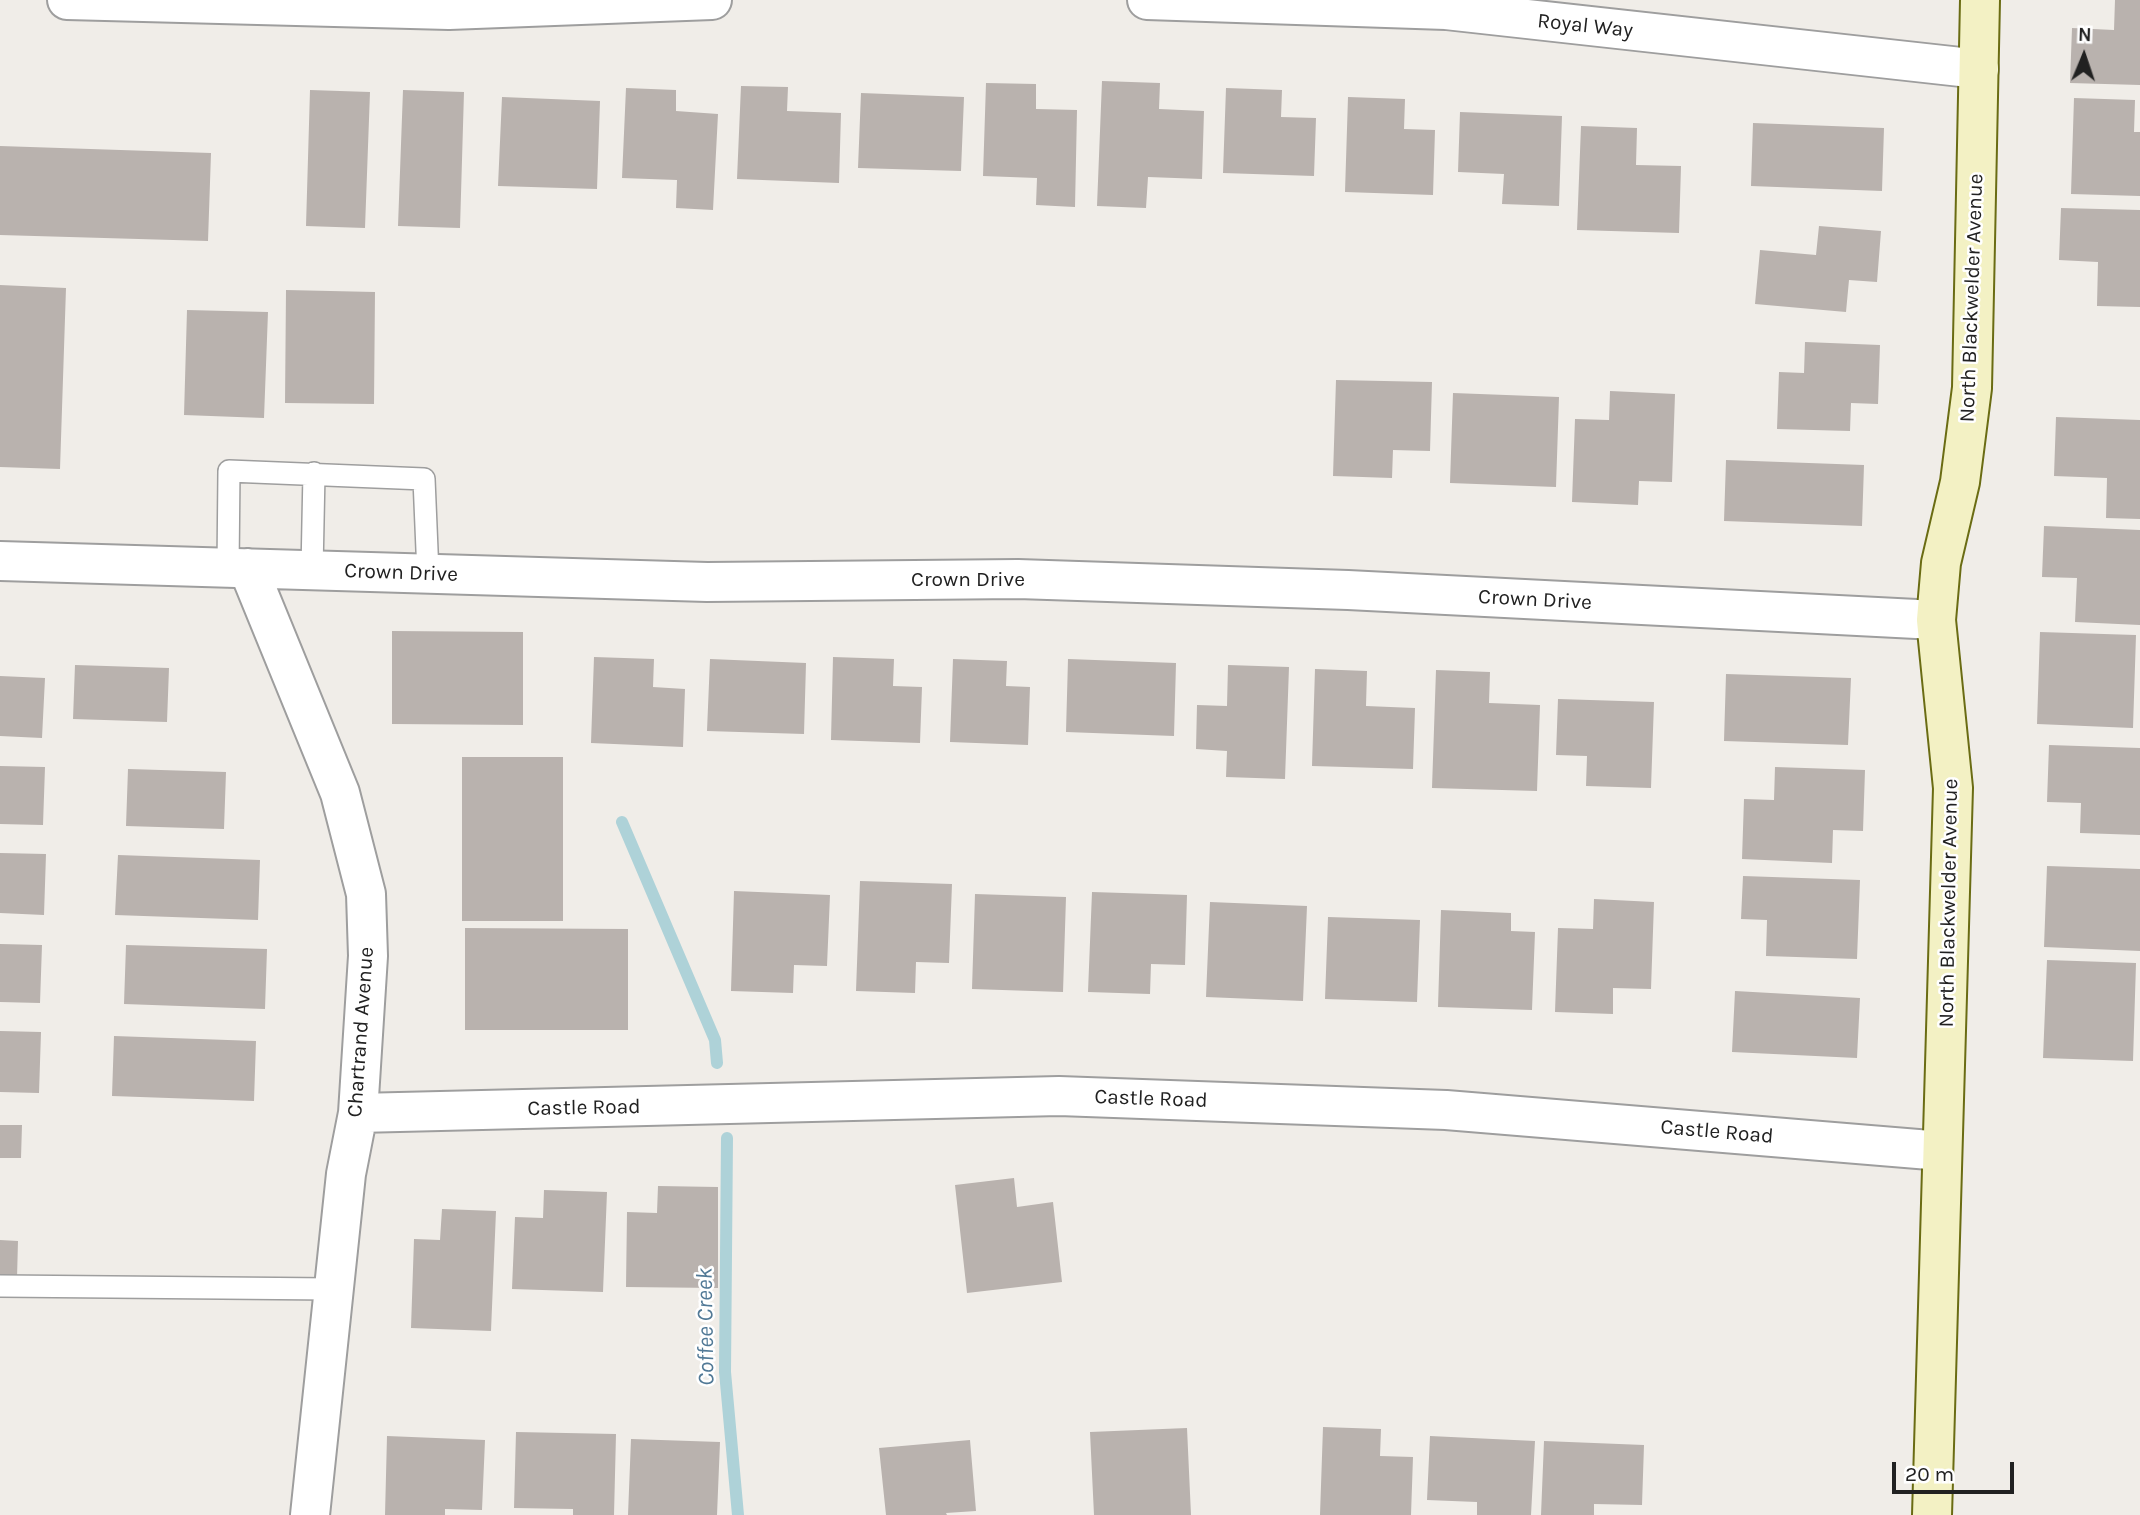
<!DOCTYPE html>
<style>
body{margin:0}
#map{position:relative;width:2140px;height:1515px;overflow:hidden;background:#f0ede8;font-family:Karla,sans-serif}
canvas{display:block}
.north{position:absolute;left:2049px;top:21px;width:70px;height:70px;-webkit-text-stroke:5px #fff;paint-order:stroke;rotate:2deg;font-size:19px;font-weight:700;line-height:28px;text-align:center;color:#212121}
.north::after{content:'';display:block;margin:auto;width:24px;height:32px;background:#212121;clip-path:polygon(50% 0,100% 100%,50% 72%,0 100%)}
.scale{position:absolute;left:1892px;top:1462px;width:122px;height:32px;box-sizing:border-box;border:4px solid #212121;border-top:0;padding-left:9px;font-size:21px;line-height:24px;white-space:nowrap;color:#212121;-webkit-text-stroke:5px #fff;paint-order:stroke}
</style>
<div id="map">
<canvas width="2140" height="1515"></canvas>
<div class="north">N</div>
<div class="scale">20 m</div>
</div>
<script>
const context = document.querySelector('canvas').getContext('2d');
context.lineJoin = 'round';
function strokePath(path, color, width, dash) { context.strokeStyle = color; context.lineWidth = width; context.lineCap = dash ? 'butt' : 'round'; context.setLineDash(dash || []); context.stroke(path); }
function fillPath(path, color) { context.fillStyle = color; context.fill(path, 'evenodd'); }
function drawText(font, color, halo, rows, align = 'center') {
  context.font = font + ' Karla,sans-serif'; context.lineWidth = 5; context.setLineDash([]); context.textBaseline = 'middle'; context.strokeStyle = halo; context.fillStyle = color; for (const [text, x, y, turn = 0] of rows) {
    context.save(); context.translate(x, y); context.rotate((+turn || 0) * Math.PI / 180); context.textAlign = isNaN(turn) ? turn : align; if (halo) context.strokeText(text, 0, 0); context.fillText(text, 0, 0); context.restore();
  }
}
const stream = new Path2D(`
 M622 822 715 1040 717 1063
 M727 1138 725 1372 738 1515`);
const building = new Path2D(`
 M2115 0H2140V85L2070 83 2072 28 2114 30Z
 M1102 81 1160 83 1159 109 1204 111 1202 179 1148 177 1146 208 1097 206Z
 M986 83 1036 84V109L1077 110 1075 207 1036 205 1037 178 983 176Z
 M741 86 788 87 787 111 841 113 839 183 737 179Z
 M626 88 676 90V111L718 114 713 210 676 208 677 180 622 178Z
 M1226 88 1282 90 1281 117 1316 118 1314 176 1223 173Z
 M310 90 370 92 365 228 306 226Z
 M403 90 464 92 460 228 398 226Z
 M861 93 964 97 961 171 858 168Z
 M502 97 600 101 597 189 498 186Z
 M1348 97 1405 99 1404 129 1435 130 1433 195 1345 192Z
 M2074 98 2135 100 2134 132H2140V196L2071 194Z
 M1460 112 1562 116 1559 206 1502 204 1504 174 1458 172Z
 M1753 123 1884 128 1882 191 1751 186Z
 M1581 126 1637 128 1636 165 1681 166 1679 233 1577 230Z
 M0 146 211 153 208 241 0 235Z
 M2061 208 2140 210V307L2097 306 2098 262 2059 260Z
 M1819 226 1881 231 1877 282 1849 280 1846 312 1755 304 1760 250 1816 255Z
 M0 285 66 288 60 469 0 467Z
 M286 290 375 292 374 404 285 403Z
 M187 310 268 312 264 418 184 415Z
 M1805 342 1880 345 1878 404 1851 403 1850 431 1777 429 1779 372 1804 373Z
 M1336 380 1432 382 1430 451 1393 450 1392 478 1333 476Z
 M1610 391 1675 394 1672 482 1639 481 1638 505 1572 502 1575 419 1609 420Z
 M1453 393 1559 397 1556 487 1450 483Z
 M2056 417 2140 420V519L2106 518 2107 478 2054 476Z
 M1726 460 1864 465 1862 526 1724 521Z
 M2044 526 2140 530V625L2075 622 2077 578 2042 577Z
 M392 631 523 632V725L392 724Z
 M2040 632 2136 635 2133 728 2037 724Z
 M594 657 654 659 653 687 685 689 683 747 591 743Z
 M833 657 894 659 893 686 922 687 920 743 831 740Z
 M710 659 806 663 804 734 707 731Z
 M953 659 1007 661 1006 686 1030 687 1028 745 950 742Z
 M1068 659 1176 663 1174 736 1066 732Z
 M75 665 169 668 167 722 73 719Z
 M1228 665 1289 667 1285 779 1226 777 1227 751 1196 749 1197 705 1227 706Z
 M1315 669 1367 671 1366 706 1415 708 1413 769 1312 766Z
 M1436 670 1490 672 1489 703 1540 705 1537 791 1432 788Z
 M1726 674 1851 678 1848 745 1724 741Z
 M0 676 45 678 42 738 0 736Z
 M1558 699 1654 702 1651 788 1586 786 1587 756 1556 755Z
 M2049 745 2140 748V835L2080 833 2081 803 2047 802Z
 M462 757H563V921H462Z
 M0 766 45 767 43 825 0 824Z
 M1775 767 1865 770 1863 831 1833 830 1832 863 1742 859 1744 799 1774 800Z
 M128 769 226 772 224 829 126 826Z
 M0 853 46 854 44 915 0 913Z
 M118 855 260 860 258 920 115 915Z
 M2047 866 2140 869V951L2044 947Z
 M1743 876 1860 880 1857 959 1766 956 1767 920 1741 919Z
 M860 881 952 884 949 963 916 962 915 993 856 991Z
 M734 891 830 895 827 966 794 965 793 993 731 991Z
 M1092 892 1187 895 1185 965 1151 964 1150 994 1088 992Z
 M975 894 1066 897 1063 992 972 989Z
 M1594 899 1654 902 1651 989 1613 988V1014L1555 1012 1558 928 1593 929Z
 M1210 902 1307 906 1303 1001 1206 997Z
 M1441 910 1511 913V931L1535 932 1532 1010 1438 1007Z
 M1328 917 1420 920 1417 1002 1325 999Z
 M465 928 628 929V1030H465Z
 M0 944 42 945 40 1003 0 1002Z
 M126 945 267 949 265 1009 124 1004Z
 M2047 960 2136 963 2133 1061 2043 1058Z
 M1735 991 1860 998 1857 1058 1732 1052Z
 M0 1031 41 1032 39 1093 0 1092Z
 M114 1036 256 1041 254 1101 112 1096Z
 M0 1125H22L21 1158H0Z
 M1014 1178 1017 1207 1053 1202 1062 1282 967 1293 955 1185Z
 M658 1186 718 1187V1288L626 1287 627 1212 657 1213Z
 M544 1190 607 1192 603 1292 512 1289 515 1217 543 1218Z
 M442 1209 496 1211 491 1331 411 1328 414 1239 440 1240Z
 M0 1240 18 1241 17 1278H0Z
 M1323 1427 1381 1429 1380 1456 1413 1457 1411 1515H1320Z
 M1187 1428 1191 1515H1094L1090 1432Z
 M516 1432 616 1434 614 1515H573V1509L514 1508Z
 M387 1436 485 1440 482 1510 445 1509V1515H385Z
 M1430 1436 1535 1441 1531 1515H1477V1502L1427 1500Z
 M631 1439 720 1442 717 1515H628Z
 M970 1440 976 1511 946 1513 947 1515H886L879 1448Z
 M1544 1441 1644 1445 1642 1505 1594 1504V1515H1541Z`);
const lane = new Path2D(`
 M228 568 229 471 424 479 428 574
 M312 570 314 473
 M0 1286 332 1289`);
const street = new Path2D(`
 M67 0 449 10 712 0
 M1147 0 1446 10 1979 69
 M0 561 707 582 1018 579 1348 590 1936 620
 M248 568 340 793 366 894 368 956 358 1113 346 1174 310 1515
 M358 1113 1059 1096 1446 1110 1942 1151`);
const secondary = new Path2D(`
 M1932 1515 1953 788 1936 620 1941 563 1960 482 1972 388 1980 0`);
const streetNames = [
 ["Royal Way",1585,26,6],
 ["North Blackwelder Avenue",1972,298,-88],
 ["Crown Drive",401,573,2],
 ["Crown Drive",968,580],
 ["Crown Drive",1535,600,3],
 ["North Blackwelder Avenue",1949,903,-89],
 ["Chartrand Avenue",361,1032,-86],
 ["Castle Road",1151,1099,2],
 ["Castle Road",584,1108,-1],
 ["Castle Road",1717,1132,5]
];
const waterNames = [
 ["Coffee Creek",706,1327,-91]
];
strokePath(stream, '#aed2d8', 12);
fillPath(building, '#b9b2ae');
strokePath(lane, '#9e9e9e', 24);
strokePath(street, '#9e9e9e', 42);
strokePath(secondary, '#6a6c13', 42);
strokePath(lane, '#fff', 21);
strokePath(street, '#fff', 38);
strokePath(secondary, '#f3f1c4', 38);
drawText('21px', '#212121', '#fff', streetNames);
drawText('italic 23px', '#517996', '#fff', waterNames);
</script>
